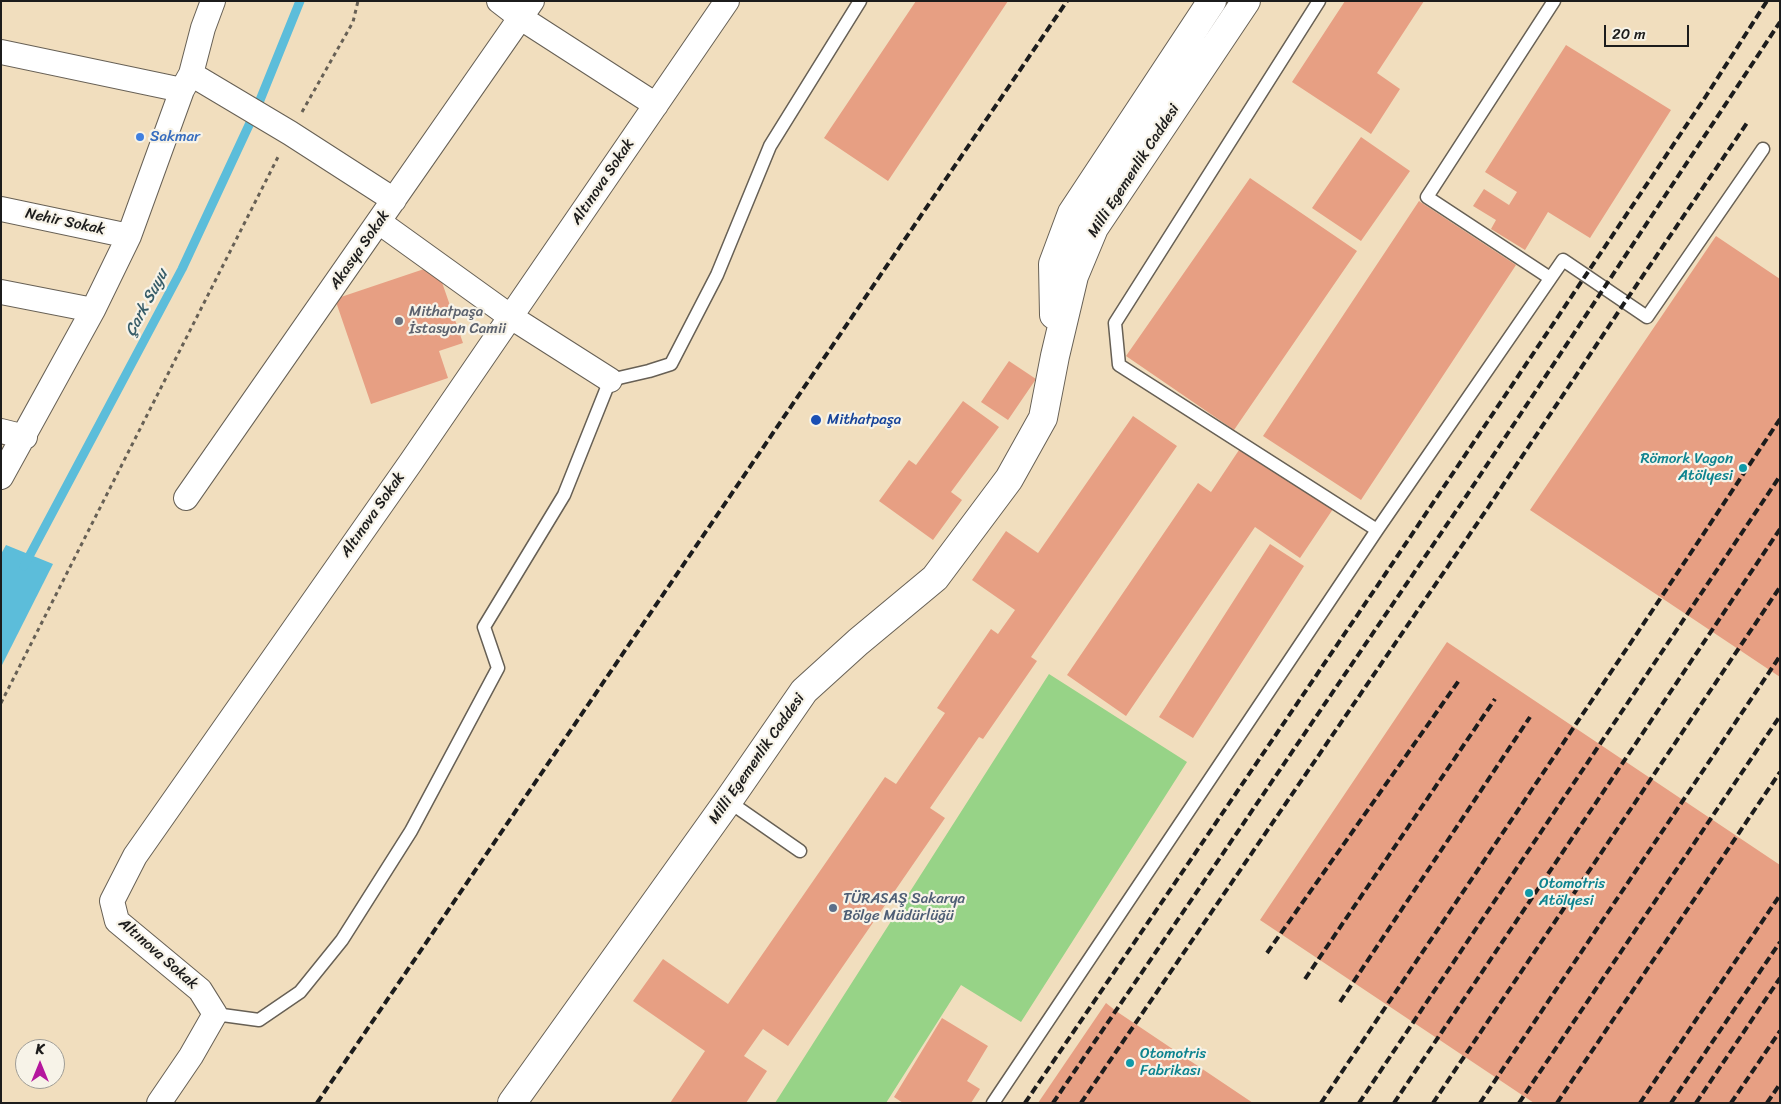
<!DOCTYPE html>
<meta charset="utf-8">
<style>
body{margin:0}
#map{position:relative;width:1781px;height:1104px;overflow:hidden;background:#f1debe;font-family:Sriracha,sans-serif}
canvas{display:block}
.frame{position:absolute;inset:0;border:2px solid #1c1c1c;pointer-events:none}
.north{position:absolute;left:15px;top:1039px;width:50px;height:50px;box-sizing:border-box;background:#f7f3e8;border:1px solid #9f9d96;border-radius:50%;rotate:0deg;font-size:14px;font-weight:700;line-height:20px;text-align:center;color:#1c1c1c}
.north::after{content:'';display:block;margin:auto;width:18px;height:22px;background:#b5179e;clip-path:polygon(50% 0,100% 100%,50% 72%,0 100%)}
.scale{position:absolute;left:1604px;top:25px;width:85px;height:22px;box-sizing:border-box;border:2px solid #1c1c1c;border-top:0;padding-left:6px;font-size:15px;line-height:18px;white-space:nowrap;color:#1c1c1c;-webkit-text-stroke:4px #f7f3e8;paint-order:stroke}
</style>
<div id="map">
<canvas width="1781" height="1104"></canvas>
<div class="frame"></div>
<div class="north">K</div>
<div class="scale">20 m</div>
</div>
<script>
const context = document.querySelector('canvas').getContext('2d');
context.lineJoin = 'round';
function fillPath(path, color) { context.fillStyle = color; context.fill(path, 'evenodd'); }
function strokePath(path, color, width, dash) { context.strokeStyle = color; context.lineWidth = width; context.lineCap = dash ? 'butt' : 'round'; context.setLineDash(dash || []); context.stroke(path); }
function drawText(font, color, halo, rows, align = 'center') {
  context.font = font + ' Sriracha,sans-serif'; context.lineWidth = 4.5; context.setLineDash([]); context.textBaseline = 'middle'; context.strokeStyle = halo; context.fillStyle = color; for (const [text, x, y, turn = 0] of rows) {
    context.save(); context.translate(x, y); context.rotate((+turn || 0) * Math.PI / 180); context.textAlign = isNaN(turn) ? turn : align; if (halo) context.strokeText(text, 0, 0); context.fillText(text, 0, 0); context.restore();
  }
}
const green = new Path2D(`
 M1049 674 1187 762 1021 1022 961 985 886 1103H775Z`);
const water = new Path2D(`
 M6 545 53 564 1 667V554Z`);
const stream = new Path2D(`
 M24 566 182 269 256 110 300 1`);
const building = new Path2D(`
 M916 1H1008L888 181 824 138Z
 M1345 1H1424L1377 73 1400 89 1371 134 1292 82Z
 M1566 45 1671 110 1590 238 1548 212 1525 250 1491 229 1496 220 1473 206 1484 189 1509 205 1517 192 1485 172Z
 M1361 137 1410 171 1361 241 1312 208Z
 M1250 178 1357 251 1234 430 1126 356Z
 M1419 201 1516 265 1361 500 1263 436Z
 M1716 236 1780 279V677L1530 510Z
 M436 265 463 343 439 351 448 378 371 404 335 299Z
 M1009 361 1036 379 1008 420 981 402Z
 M963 401 999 427 951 492 962 500 933 540 879 501 909 460 916 465Z
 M1133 416 1177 446 1031 657 1037 661 983 739 979 737 930 808 945 818 788 1046 763 1029 744 1056 767 1071 746 1103H670L705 1051 633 1001 663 959 728 1004 885 777 896 784 945 713 937 708 991 629 998 634 1015 610 972 580 1006 531 1038 553Z
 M1241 447 1333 509 1300 558 1255 527 1126 716 1067 675 1198 483 1211 492Z
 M1270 544 1304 566 1193 738 1159 717Z
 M1447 642 1780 865V1103H1534L1260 920Z
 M1106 1003 1116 1011 1253 1103H1038Z
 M942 1018 988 1046 967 1081 980 1089 971 1103H903L894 1097Z`);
const path = new Path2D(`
 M302 112 353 22 358 1
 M1 703 278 157`);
const service = new Path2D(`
 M1319 1 1115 323 1119 365 1377 530
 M1550 278 1427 197 1554 1
 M728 801 800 851
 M215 1014 259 1020 300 992 342 940 411 831 498 668 484 627 564 495 610 380 649 371 671 364 717 275 770 146 860 1
 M993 1103 1377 530 1563 260 1647 317 1763 149`);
const minor = new Path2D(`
 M499 1 521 18 656 105
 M1 52 182 90
 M191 74 290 133 394 200
 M1 209 129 236
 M379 222 511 317 610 380
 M1 292 93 310
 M1 431 25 437
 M1 477 93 310 129 236 182 90 191 74 203 28 213 1
 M186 498 532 1
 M159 1103 191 1056 215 1014 200 990 117 921 112 901 135 856 411 462 727 1`);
const secondary = new Path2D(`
 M1054 315 1053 264 1072 213 1212 1
 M512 1103 728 801 804 691 858 642 935 578 1009 479 1043 418 1055 356 1074 276 1094 228 1246 1`);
const rail = new Path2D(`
 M1267 953 1460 679
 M1305 979 1495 699
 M1340 1002 1530 717
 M317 1103 1067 1
 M1025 1103 1386 573 1706 96 1767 1
 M1053 1103 1467 495 1780 22
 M1081 1103 1487 509 1625 302 1747 123
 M1321 1103 1648 617 1780 419
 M1359 1103 1780 476
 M1394 1103 1780 529
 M1433 1103 1780 587
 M1480 1103 1780 656
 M1519 1103 1780 716
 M1557 1103 1780 772
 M1640 1103 1780 895
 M1671 1103 1780 942
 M1696 1103 1780 978
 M1731 1103 1780 1031
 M1767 1103 1780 1084`);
const markers = [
 [140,137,5,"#3f7fe0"],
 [399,321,5,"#6b7280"],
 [816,420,6,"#1a4fb4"],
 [1743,468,5,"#0f9aa8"],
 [1529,893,5,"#0f9aa8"],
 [833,908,5,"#5c6f8a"],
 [1130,1063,5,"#0f9aa8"]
];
const shopNames = [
 ["Sakmar",150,137]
];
const streetNames = [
 ["Milli Egemenlik Caddesi",1134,171,-57],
 ["Altınova Sokak",603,182,-56],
 ["Nehir Sokak",65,222,12],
 ["Akasya Sokak",360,250,-55],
 ["Altınova Sokak",373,515,-55],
 ["Milli Egemenlik Caddesi",757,759,-55],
 ["Altınova Sokak",158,954,41]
];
const worshipNames = [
 ["Mithatpaşa",409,312],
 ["İstasyon Camii",409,329]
];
const transitNames = [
 ["Mithatpaşa",827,420]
];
const cultureNames = [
 ["Römork Vagon",1733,459,"right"],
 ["Atölyesi",1733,476,"right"],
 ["Otomotris",1539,884],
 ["Atölyesi",1539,901],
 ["Otomotris",1140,1054],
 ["Fabrikası",1140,1071]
];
const serviceNames = [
 ["TÜRASAŞ Sakarya",843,899],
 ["Bölge Müdürlüğü",843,916]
];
const waterNames = [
 ["Çark Suyu",147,303,-62]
];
fillPath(green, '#97d387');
fillPath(water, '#5cbdda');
strokePath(stream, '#5cbdda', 9);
fillPath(building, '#e79f83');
strokePath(service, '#676055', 15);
strokePath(minor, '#676055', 26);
strokePath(secondary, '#676055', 30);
strokePath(path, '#676055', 3, [4, 4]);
strokePath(service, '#fff', 12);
strokePath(minor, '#fff', 24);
strokePath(secondary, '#fff', 28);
strokePath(rail, '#1c1c1c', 4, [8, 4]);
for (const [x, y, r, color] of markers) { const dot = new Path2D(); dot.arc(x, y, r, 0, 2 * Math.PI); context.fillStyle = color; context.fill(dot); strokePath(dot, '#f7f3e8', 2); }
drawText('15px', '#366cbe', '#f7f3e8', shopNames, 'left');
drawText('15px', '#1c1c1c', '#f7f3e8', streetNames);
drawText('15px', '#5b616d', '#f7f3e8', worshipNames, 'left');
drawText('15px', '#164399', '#f7f3e8', transitNames, 'left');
drawText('15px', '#0d838f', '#f7f3e8', cultureNames, 'left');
drawText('15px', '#4e5e75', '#f7f3e8', serviceNames, 'left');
drawText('italic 16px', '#365c68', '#f7f3e8', waterNames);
</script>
